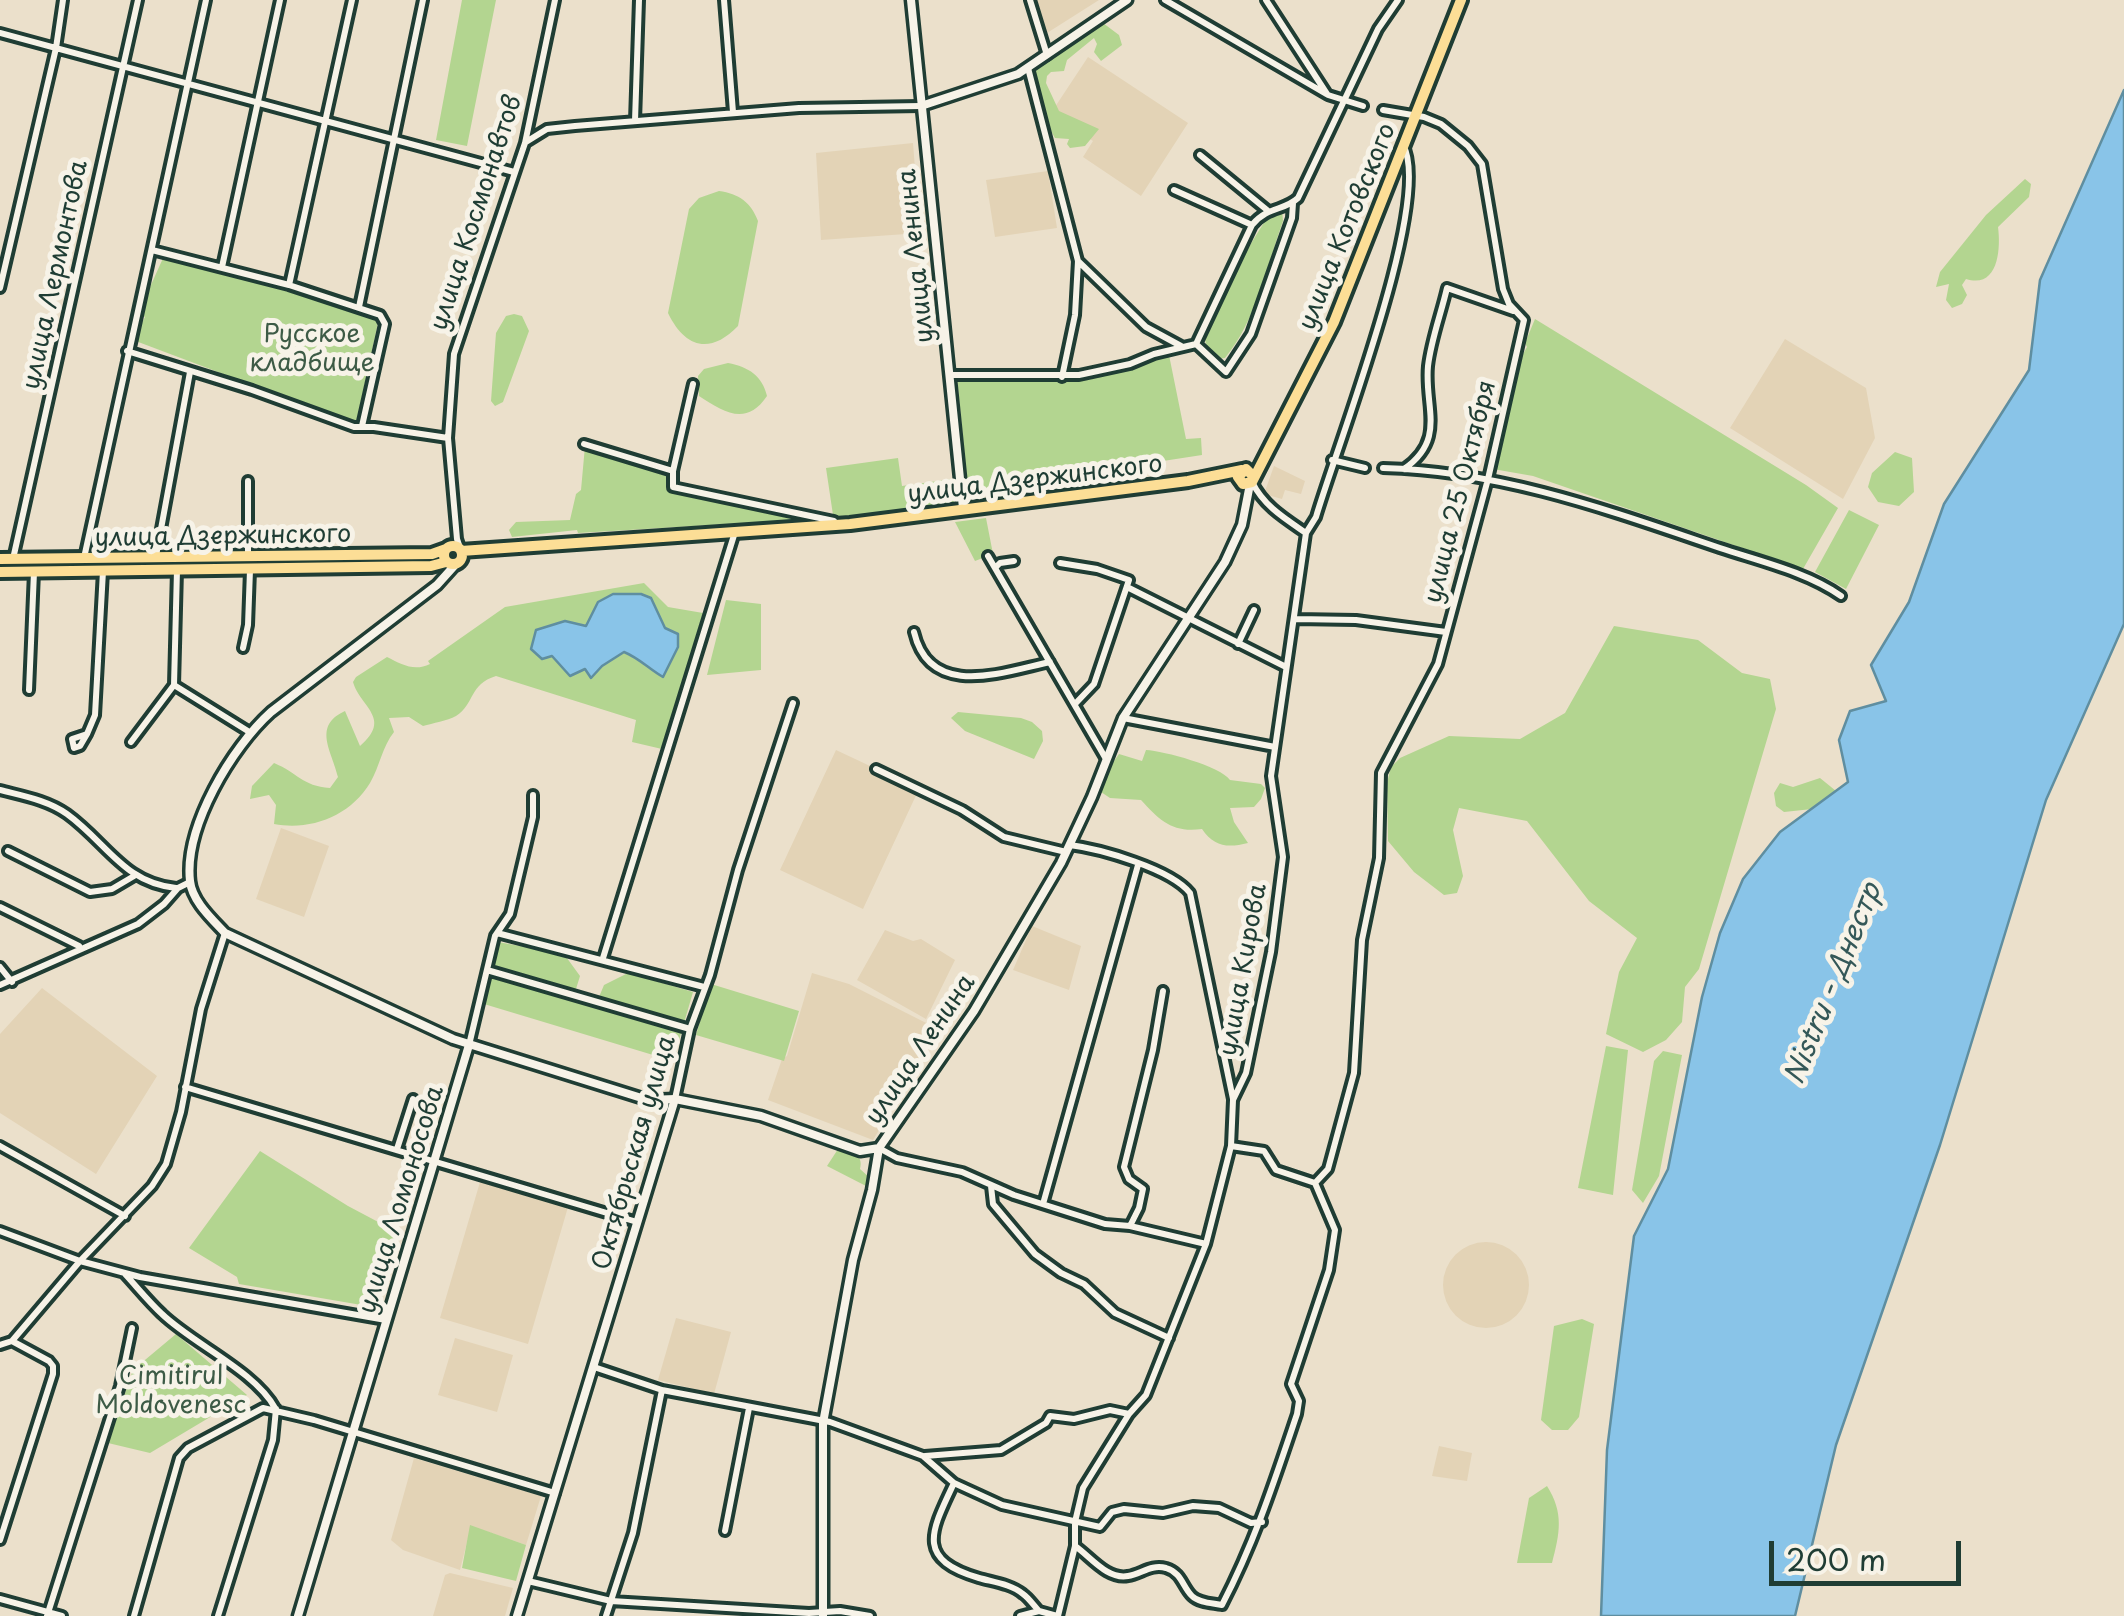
<!DOCTYPE html>
<meta charset="utf-8">
<style>
body{margin:0}
#map{position:relative;width:2124px;height:1616px;overflow:hidden;background:#ebe0cb;font-family:"Playpen Sans",sans-serif}
canvas{display:block}
.scale{position:absolute;left:1769px;top:1541px;width:192px;height:45px;box-sizing:border-box;border:5px solid #1f3d34;border-top:0;padding-left:12px;font-size:30px;line-height:35px;white-space:nowrap;color:#1f3d34;-webkit-text-stroke:8px #f7f3e8;paint-order:stroke}
</style>
<div id="map">
<canvas width="2124" height="1616"></canvas>
<div class="scale">200 m</div>
</div>
<script>
const context = document.querySelector('canvas').getContext('2d');
context.lineJoin = 'round';
function fillPath(path, color) { context.fillStyle = color; context.fill(path, 'evenodd'); }
function strokePath(path, color, width, dash) { context.strokeStyle = color; context.lineWidth = width; context.lineCap = dash ? 'butt' : 'round'; context.setLineDash(dash || []); context.stroke(path); }
function drawText(font, color, halo, rows, align = 'center') {
  context.font = font + ' "Playpen Sans",sans-serif'; context.lineWidth = 10; context.setLineDash([]); context.textBaseline = 'middle'; context.strokeStyle = halo; context.fillStyle = color; for (const [text, x, y, turn = 0] of rows) {
    context.save(); context.translate(x, y); context.rotate((+turn || 0) * Math.PI / 180); context.textAlign = isNaN(turn) ? turn : align; if (halo) context.strokeText(text, 0, 0); context.fillText(text, 0, 0); context.restore();
  }
}
const built = new Path2D(`
 M1036 0H1099L1047 33Z
 M1088 57 1188 123 1141 196 1083 157 1093 141 1051 113Z
 M913 143 920 233 821 240 816 153Z
 M1048 171 1057 228 995 237 986 180Z
 M1785 339 1866 388 1875 438 1843 499 1730 428Z
 M1274 466 1305 481 1301 494 1285 490 1282 499 1264 494Z
 M836 750 919 789 863 909 780 870Z
 M281 828 329 846 304 917 256 899Z
 M1032 926 1081 946 1069 990 1013 970Z
 M885 930 913 941 921 939 955 960 926 1019 857 980Z
 M812 973 849 984 940 1030 873 1140 768 1100 782 1059 787 1056Z
 M42 988 157 1076 96 1174 0 1113V1034Z
 M480 1182 568 1207 528 1344 440 1318Z
 M1443 1285a43 43 0 1 1 86 0a43 43 0 1 1-86 0Z
 M676 1318 731 1332 714 1394 658 1380Z
 M455 1338 513 1355 497 1412 438 1395Z
 M1439 1446 1472 1453 1467 1481 1432 1476Z
 M414 1458 541 1496 526 1545 471 1526 460 1570 403 1550 391 1540Z
 M450 1573 513 1588 505 1616H433L445 1575Z`);
const green = new Path2D(`
 M462 0H496L467 146 436 140Z
 M1103 23 1119 35 1122 45 1101 61 1094 52 1097 44 1094 38 1067 60 1064 71 1051 72 1047 76 1046 83 1059 111 1099 129 1085 146 1070 148 1067 144 1069 139 1055 138 1047 124 1032 74 1055 53Z
 M2025 179 2031 184 2029 197 1998 227C2001 250 1998 289 1966 279L1962 285 1967 295 1962 304 1952 308 1946 300 1949 284 1936 287 1940 272 1986 215Z
 M719 191C739 194 751 202 758 221L738 326C710 355 685 348 668 313L689 209 699 198Z
 M1282 209 1283 221C1267 266 1256 321 1225 358L1217 359C1211 353 1205 347 1205 338 1205 315 1254 239 1268 216Z
 M164 256 279 284 379 318 356 424 133 340 145 317 140 315 141 307Z
 M514 314 522 316 529 331 503 402 495 406 491 401 496 333 506 316Z
 M1535 319 1806 485 1838 508 1803 569 1533 476 1493 469 1516 366 1527 347 1525 343Z
 M1169 355 1186 439 1201 438 1202 455 968 491 957 377C1035 379 1094 382 1169 355Z
 M728 363C749 367 762 376 767 396 746 427 724 412 699 396L698 376 704 369Z
 M585 446 668 472 667 486 793 512 798 515 796 520 578 533 577 530 512 537 509 530 516 522 570 520 576 494 581 490Z
 M1895 452 1912 458 1914 492 1899 506 1878 502 1868 487 1872 473Z
 M898 458 902 486 952 479 955 505 850 519 833 515 826 468Z
 M1849 510 1879 525 1846 589 1815 572Z
 M986 518 993 554 975 561 955 522Z
 M644 583 668 607 703 613 662 749 632 742 636 720 496 676C469 684 475 704 456 716 447 721 433 723 423 726L409 717 389 718 394 732C382 747 380 766 370 783 350 816 311 831 274 824L276 805 269 795 250 799 252 786 274 763C298 773 302 786 330 788L338 777C332 751 312 726 345 711L360 746C393 718 360 707 353 682L356 677 387 657C401 664 414 672 430 664L428 661 505 607Z
 M726 600 761 604V670L707 675Z
 M1614 626 1698 640 1742 673 1770 679 1776 709 1699 969 1685 987 1682 1022 1666 1040 1643 1052 1606 1034 1619 972 1637 938 1589 901 1527 821 1459 808 1453 830 1463 876 1457 893 1444 895 1414 872 1388 841 1387 783 1391 767 1400 758 1449 736 1520 739 1565 713Z
 M958 712 1021 718 1032 722 1042 731 1043 741 1034 759 965 731 951 718Z
 M1146 750C1164 751 1220 766 1230 780L1261 784 1265 788 1261 799 1254 807 1230 808 1234 822 1248 843C1228 848 1214 847 1202 829 1173 833 1160 821 1141 800L1110 798 1101 792 1109 768 1119 754 1142 761Z
 M1820 778 1836 791 1812 809 1784 812 1776 806 1774 793 1780 783 1793 787Z
 M498 942 564 954 580 976 576 989 599 997 604 985 628 973 693 992 673 1061 484 1004Z
 M711 984 799 1011 784 1061 696 1035Z
 M1606 1046 1628 1050 1613 1195 1578 1188Z
 M1663 1051 1682 1055 1659 1176 1643 1203 1632 1190 1654 1061Z
 M840 1146C851 1152 864 1154 860 1169L870 1178 866 1186 827 1166Z
 M260 1151 348 1206 399 1233 379 1308 239 1284 237 1277 189 1248Z
 M1582 1319 1594 1324 1579 1417 1568 1430H1552L1541 1420 1554 1326Z
 M176 1334 247 1395 150 1453 108 1443 133 1370Z
 M1547 1486C1564 1513 1560 1533 1552 1563H1517L1529 1498Z
 M470 1525 526 1545 516 1581 462 1568Z`);
const water = new Path2D(`
 M2124 90V624L2046 800 1940 1145 1836 1445 1795 1616H1601L1607 1450 1634 1236 1668 1169 1702 997 1720 933 1743 879 1780 832 1848 782 1839 740 1850 711 1886 701 1871 665 1909 602 1944 504 2029 370 2040 280Z
 M613 594H641L651 598 665 628 678 634V647L663 677C649 669 639 658 624 652L602 666 591 678 585 669 570 676 552 656 542 659 531 649 536 630 565 621 586 626 598 602Z`);
const minor = new Path2D(`
 M724 0 733 112
 M1030 0 1047 55
 M1165 0 1328 95 1363 106
 M1266 0 1327 94
 M0 33 514 172
 M1028 68 1078 261 1075 315 1062 377
 M635 121 639 0
 M526 142 547 129 575 126 799 108 921 106
 M1200 155 1267 210
 M1174 190 1252 225
 M1293 203 1292 218 1251 334 1226 372 1196 344 1252 225C1268 206 1284 211 1298 198L1378 29 1398 0
 M152 250 289 285 380 315 385 324 362 426
 M1078 261 1146 327 1181 346
 M222 267 280 0
 M289 285 352 0
 M0 288 56 48 63 0
 M359 307 423 0
 M127 351 252 390 354 427H374L448 438
 M950 375H1079L1130 364 1154 354 1196 344
 M693 384 673 471V487L834 521
 M584 444 673 471
 M1332 460 1365 468
 M1383 468C1502 471 1608 510 1720 548 1759 561 1807 572 1841 596
 M1404 469C1447 439 1424 407 1428 366 1431 340 1441 314 1447 288L1513 311
 M248 481V555
 M1252 482C1264 506 1284 518 1306 533
 M461 551 457 539 448 438 454 354 525 143 555 0
 M156 556 190 372
 M988 556 1106 759
 M84 558 206 0
 M13 559 138 0
 M1060 563 1097 569 1129 580 1094 684 1075 704
 M995 568 1000 563 1014 561
 M177 570 174 685 251 733
 M1127 587 1286 667
 M1296 619 1356 620 1446 632
 M914 632C930 700 1003 672 1050 662
 M1238 644 1254 610
 M243 648 248 625 250 570
 M29 690 34 572
 M1123 718 1275 747
 M87 734 80 746 74 748 72 739 87 734 95 715 103 571
 M131 742 174 685
 M876 769 962 810 1004 837 1066 852
 M0 790C23 796 47 800 67 814 107 843 124 883 176 888
 M1070 845C1101 849 1171 869 1190 893L1233 1099
 M8 851 90 892 112 889 134 876
 M0 907 79 946
 M497 933 704 987
 M603 958 735 532
 M0 967 12 982
 M487 970 690 1029
 M0 985 138 924 164 904 178 888 190 882
 M469 1045 495 936 510 914 533 817V795
 M185 1087 637 1222
 M675 1099 690 1029 710 975 738 870 793 703
 M0 1146 125 1216
 M1231 1146 1264 1151 1276 1170 1315 1183 1328 1169 1354 1073 1362 940 1379 858 1381 773 1438 664 1488 479 1524 320 1509 304 1503 289 1482 164 1468 146 1441 124 1424 117 1383 110
 M879 1148 897 1158 962 1172 1014 1195 1105 1224 1130 1226 1206 1244
 M397 1149 413 1099
 M991 1186 993 1204 1035 1254 1061 1273 1084 1284 1115 1313 1169 1338
 M1043 1204 1138 865
 M1130 1226 1139 1208 1143 1189 1129 1179 1124 1167 1153 1050 1163 991
 M0 1231 80 1261 140 1277 386 1320
 M125 1274C137 1287 149 1302 162 1314 193 1344 255 1371 275 1408
 M0 1345 12 1341 80 1261 152 1186 166 1164 181 1112 201 1009 225 933
 M594 1367 662 1390 830 1422 923 1456 954 1483 1002 1505 1100 1527 1112 1512 1124 1509 1163 1513 1193 1506 1219 1508 1251 1523 1262 1522
 M925 1456 1001 1450 1046 1423 1050 1416 1074 1419 1110 1410 1129 1414
 M954 1483C931 1532 915 1559 979 1578 993 1582 1011 1584 1023 1594 1029 1598 1034 1606 1039 1611
 M725 1531 749 1408
 M0 1540 53 1374V1366L49 1361 12 1341
 M1075 1546C1090 1556 1107 1580 1128 1576 1141 1574 1151 1564 1166 1568 1182 1573 1182 1586 1192 1596 1199 1603 1212 1603 1222 1605 1255 1541 1274 1482 1297 1414L1299 1401 1291 1384 1329 1270 1335 1230 1315 1183
 M528 1581 611 1601 809 1613 840 1611 870 1616
 M0 1599 62 1616
 M47 1616 120 1386 132 1328
 M134 1616 179 1458 188 1448 263 1408 314 1420 555 1493
 M218 1616 273 1440 276 1409
 M606 1616 633 1533 662 1390
 M1020 1616 1039 1611 1057 1616
 M1058 1616 1075 1546V1522L1083 1488 1129 1414 1146 1395 1206 1244 1231 1146 1233 1100 1246 1073 1271 952 1283 857 1271 776 1306 533 1316 517C1336 448 1434 199 1403 145`);
const tertiary = new Path2D(`
 M911 0 963 508
 M921 106 1018 74 1127 0
 M455 565 437 585 271 712C232 747 184 827 190 881 192 901 212 919 225 933L453 1039 648 1100 675 1099 761 1116 860 1151 879 1148
 M298 1616 469 1045
 M517 1616 675 1099
 M823 1616V1423L853 1260 872 1190 879 1148 974 1011 1061 863 1092 797 1123 718 1225 562 1242 525 1250 484`);
const trunk = new Path2D(`
 M1254 477 1246 469 1238 477 1243 484 1252 482 1334 322 1461 0
 M444 555a9 9 0 1 1 18 0a9 9 0 1 1-18 0Z
 M461 551 850 524 1188 481 1242 470
 M0 559 432 554 446 549
 M0 572 431 566 446 562`);
const streetNames = [
 ["улица Космонавтов",477,213,-72],
 ["улица Котовского",1348,227,-68],
 ["улица Ленина",917,256,-96],
 ["улица Лермонтова",56,275,-78],
 ["улица Дзержинского",1035,480,-7],
 ["улица 25 Октября",1461,492,-76],
 ["улица Дзержинского",223,537,-1],
 ["улица Кирова",1244,970,-80],
 ["улица Ленина",921,1050,-56],
 ["Октябрьская улица",635,1153,-74],
 ["улица Ломоносова",402,1200,-73]
];
const parkNames = [
 ["Русское",312,335],
 ["кладбище",312,364],
 ["Cimitirul",171,1377],
 ["Moldovenesc",171,1406]
];
const waterNames = [
 ["Nistru - Днестр",1834,984,-68]
];
fillPath(built, '#e3d3b6');
fillPath(green, '#b3d590');
fillPath(water, '#89c4e8');
strokePath(water, '#5f8ea0', 2.5);
strokePath(minor, '#1f3d34', 14);
strokePath(tertiary, '#1f3d34', 15);
strokePath(trunk, '#1f3d34', 18);
strokePath(minor, '#f7f3e8', 6);
strokePath(tertiary, '#f7f3e8', 8);
strokePath(trunk, '#fcde96', 10);
drawText('25px', '#1f3d34', '#f7f3e8', streetNames);
drawText('25px', '#3d5b46', '#f7f3e8', parkNames);
drawText('italic 28px', '#345858', '#f7f3e8', waterNames);
</script>
